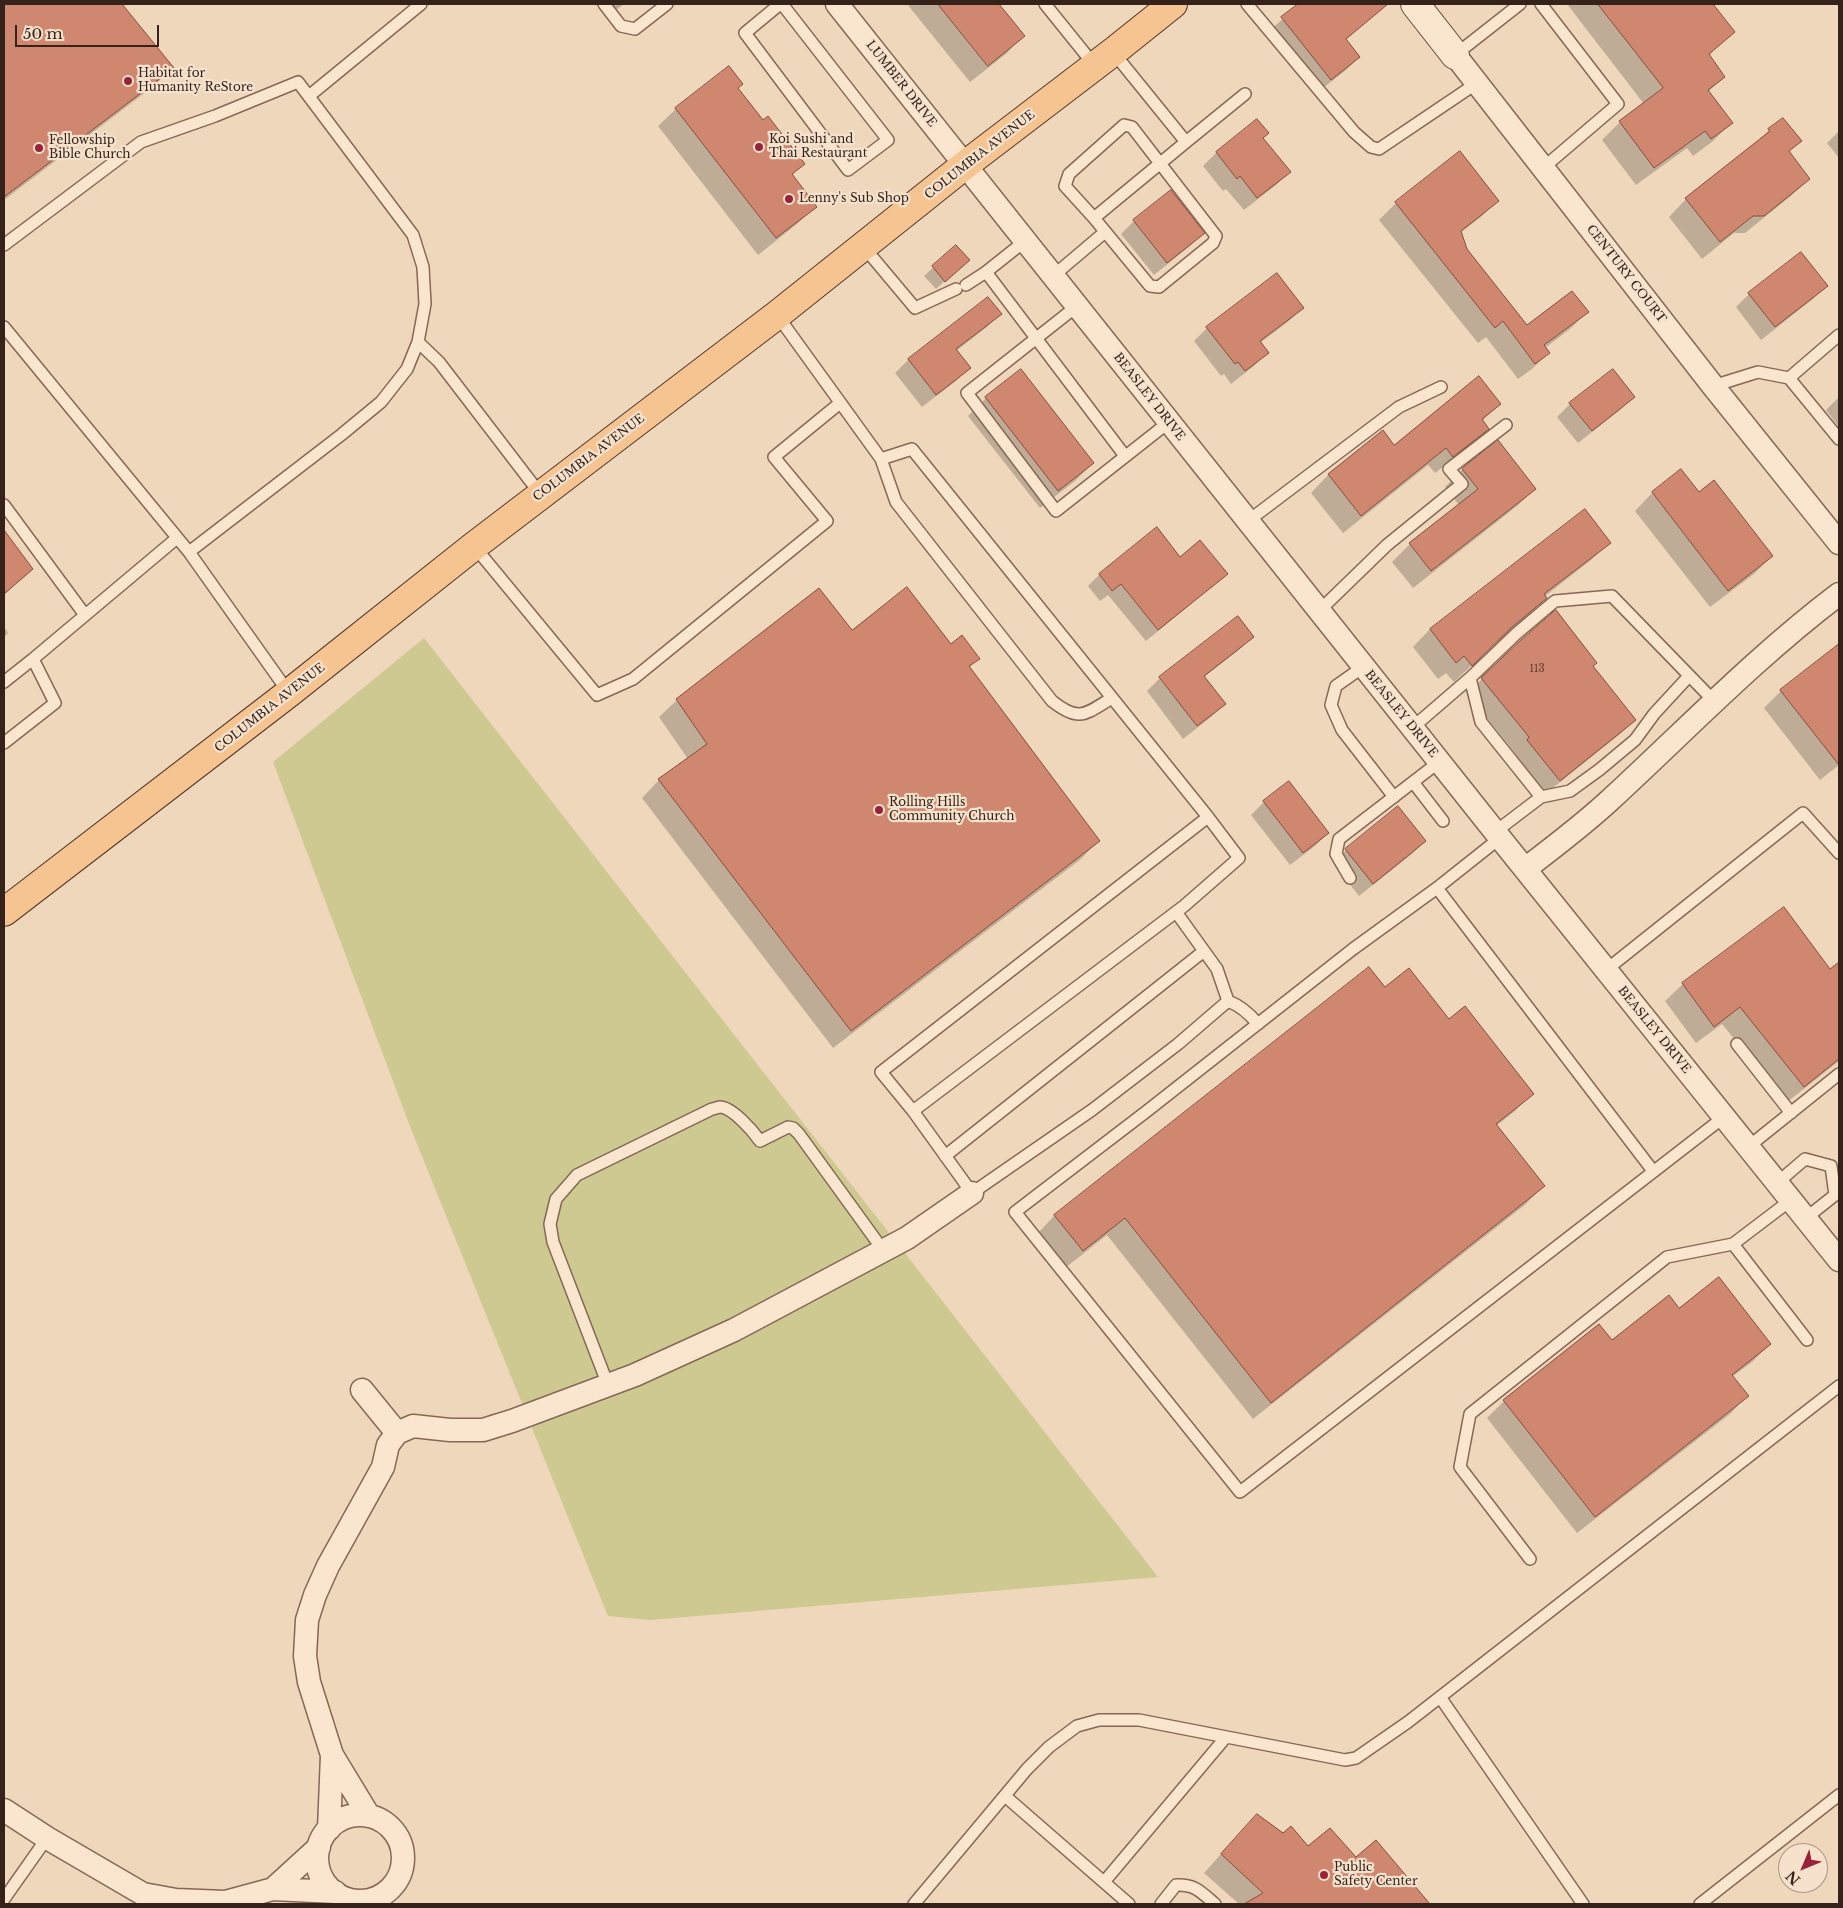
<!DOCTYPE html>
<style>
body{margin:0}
#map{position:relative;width:1843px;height:1908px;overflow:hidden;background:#efd7bc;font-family:"Libre Baskerville",serif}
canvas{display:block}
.frame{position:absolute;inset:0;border:5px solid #35231b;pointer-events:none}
.north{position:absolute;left:1778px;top:1843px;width:50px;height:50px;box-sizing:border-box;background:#f6e2cc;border:1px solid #a99685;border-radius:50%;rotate:225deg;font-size:14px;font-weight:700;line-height:20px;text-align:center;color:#35231b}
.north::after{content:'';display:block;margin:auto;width:18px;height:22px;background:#982339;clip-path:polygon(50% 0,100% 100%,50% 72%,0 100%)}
.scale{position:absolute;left:15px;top:25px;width:144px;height:22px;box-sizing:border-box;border:2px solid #35231b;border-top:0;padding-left:6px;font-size:15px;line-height:18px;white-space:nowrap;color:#35231b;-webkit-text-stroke:4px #f6e2cc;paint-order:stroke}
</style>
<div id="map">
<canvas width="1843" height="1908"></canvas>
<div class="frame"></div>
<div class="north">N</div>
<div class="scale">50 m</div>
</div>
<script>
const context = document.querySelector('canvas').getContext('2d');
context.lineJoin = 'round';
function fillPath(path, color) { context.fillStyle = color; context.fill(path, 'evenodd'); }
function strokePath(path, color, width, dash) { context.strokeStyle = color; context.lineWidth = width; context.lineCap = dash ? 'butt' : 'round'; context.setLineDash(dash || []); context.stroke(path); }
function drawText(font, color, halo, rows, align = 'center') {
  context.font = font + ' "Libre Baskerville",serif'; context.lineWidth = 4.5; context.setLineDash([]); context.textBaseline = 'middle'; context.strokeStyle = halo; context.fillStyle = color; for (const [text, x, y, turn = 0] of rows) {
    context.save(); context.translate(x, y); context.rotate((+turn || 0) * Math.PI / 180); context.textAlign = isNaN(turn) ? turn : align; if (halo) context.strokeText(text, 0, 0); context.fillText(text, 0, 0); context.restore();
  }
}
const green = new Path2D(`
 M424 638 1158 1577 650 1620 608 1616 411 1129 273 762Z`);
const shadow = new Path2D(`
 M4 4H121L172 68 155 85 4 200Z
 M597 4H624L607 17Z
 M907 4H997L1023 36 1006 54 970 82Z
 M1300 4H1378L1382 8 1345 40 1359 57 1346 70 1318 92 1269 31Z
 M1567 4H1712L1733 32 1708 56 1724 77 1708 92 1731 123 1713 141 1693 156 1687 148 1636 185 1602 140 1620 122 1644 104Z
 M737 89 763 122 803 164 791 176 815 207 797 224 758 255 658 126 676 109Z
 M1257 121 1262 138 1289 172 1276 185 1244 210 1226 189 1223 191 1203 166 1216 153Z
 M1769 130 1800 141 1788 152 1809 178 1791 196 1745 233H1734L1702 259 1669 217 1686 199 1755 145Z
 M1839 131V158L1827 143Z
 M1459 153 1497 201 1481 217 1460 233 1465 249 1527 326 1587 312 1570 329 1545 348 1548 353 1532 369 1518 379 1486 337 1478 343 1379 220 1396 203Z
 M1134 221 1203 233 1190 246 1154 275 1121 234Z
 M956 247 959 268 936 289 924 276Z
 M1826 286 1813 299 1761 340 1736 307 1749 294Z
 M988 298 1000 314 987 327 956 351 969 368 956 381 922 407 895 373 908 360Z
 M1302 308 1289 321 1260 343 1267 353 1254 366 1231 384 1224 374 1221 376 1194 341 1207 328Z
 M1021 371 1093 463 1075 481 1040 508 968 416 986 398Z
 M1633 397 1620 410 1578 443 1557 417 1570 404Z
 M1839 397V427L1826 410Z
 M1500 404 1482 421 1488 428 1470 446 1435 473 1428 465 1343 533 1311 493 1328 475 1382 432 1394 446Z
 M1463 469 1535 489 1517 506 1413 588 1392 562 1410 544 1459 505 1445 487Z
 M1681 471 1699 494 1772 556 1754 574 1710 607 1635 511 1652 493Z
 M1157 529 1180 559 1226 574 1214 585 1146 641 1108 595 1100 601 1088 586 1099 575Z
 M4 532 32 569 4 595Z
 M1609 543 1591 560 1544 597 1545 598 1528 616 1493 645 1454 682 1446 673 1438 679 1413 647 1430 629Z
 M1237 618 1252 637 1239 650 1204 677 1224 704 1211 717 1183 739 1147 691 1160 678Z
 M4 627 8 633 4 637Z
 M852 632 951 646 978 659 969 668 1098 841 1081 859 833 1048 642 798 659 780 688 759 659 717 677 700Z
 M1839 645V765L1820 780 1764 708 1781 691Z
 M1592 666 1635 720 1620 734 1544 795 1513 755 1515 753 1467 693 1482 679Z
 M1289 783 1328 833 1315 846 1290 865 1251 815 1264 802Z
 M1425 841 1412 854 1359 896 1333 863 1346 850Z
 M1834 968 1839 974V1061L1786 1103 1722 1024 1696 1043 1665 1001 1683 984 1830 971Z
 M1385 989 1449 1021 1533 1093 1515 1111 1496 1126 1543 1186 1526 1204 1253 1419 1107 1235 1065 1268 1038 1233 1055 1215Z
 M1679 1310 1770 1344 1752 1362 1732 1377 1747 1396 1730 1414 1577 1533 1487 1418 1504 1401 1612 1342Z
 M1240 1833 1283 1835 1308 1848 1356 1858 1376 1842 1428 1904H1239L1204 1873Z`);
const building = new Path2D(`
 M4 4H122L174 68 4 197Z
 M938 4H999L1025 36 988 66Z
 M1298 4H1388L1346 39 1360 57 1331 80 1281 17Z
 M1598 4H1713L1735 32 1709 54 1725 77 1708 90 1733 123 1711 139 1705 131 1654 168 1619 121 1663 88Z
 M729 66 743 84 738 88 763 120 768 116 805 164 792 174 817 207 776 238 675 108Z
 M1783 118 1802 141 1789 151 1810 179 1764 216H1753L1720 242 1685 198 1770 131 1768 129Z
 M1257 119 1269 133 1263 138 1291 172 1257 198 1240 176 1237 179 1216 152Z
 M1460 151 1499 201 1461 231 1467 249 1527 325 1572 291 1589 312 1544 345 1550 353 1535 364 1503 321 1495 328 1395 202Z
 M1171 190 1205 233 1167 263 1133 220Z
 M956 245 970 260 945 282 932 266Z
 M1801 252 1828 286 1775 327 1748 293Z
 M1277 273 1304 308 1260 341 1269 353 1245 371 1238 362 1235 364 1206 327Z
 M988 297 1002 314 956 349 971 368 936 395 908 359Z
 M1021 369 1094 463 1058 491 985 397Z
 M1613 369 1635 397 1592 431 1569 403Z
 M1479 376 1501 404 1482 419 1489 429 1453 457 1446 448 1361 516 1328 474 1383 430 1394 445Z
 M1498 440 1536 489 1431 571 1409 543 1478 489 1462 469Z
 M1681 469 1699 492 1714 480 1773 556 1728 591 1652 492Z
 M1585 509 1611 543 1544 594 1547 598 1512 627 1472 666 1464 656 1456 663 1430 629Z
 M1157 527 1180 557 1200 540 1228 574 1158 630 1121 584 1112 591 1099 574Z
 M4 530 33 569 4 594Z
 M907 587 951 644 962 635 980 659 969 666 1100 841 851 1031 658 779 707 744 676 699 819 588 852 630Z
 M1556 610 1597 663 1593 666 1636 720 1560 781 1527 740 1529 737 1481 678 1522 639Z
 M1238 616 1254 637 1204 676 1226 704 1197 726 1159 677Z
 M1839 644V765L1780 690Z
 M1289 781 1329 833 1303 853 1263 801Z
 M1398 806 1426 841 1373 884 1345 849Z
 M1784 907 1830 969 1839 962V1059L1804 1087 1740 1007 1714 1027 1682 983Z
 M1369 967 1385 987 1409 968 1449 1019 1465 1006 1534 1094 1496 1124 1545 1186 1271 1403 1125 1218 1083 1251 1054 1215Z
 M1719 1277 1771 1344 1732 1375 1749 1396 1595 1517 1503 1400 1599 1324 1612 1340 1669 1295 1679 1308Z
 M1257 1814 1283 1833 1291 1826 1308 1846 1330 1828 1356 1857 1376 1840 1430 1904H1244L1263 1893 1221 1854Z`);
const lane = new Path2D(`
 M604 4 621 26 635 29 667 4
 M780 4 745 33 848 170 888 140 782 4
 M1045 4 1095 66
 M1247 4 1354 132 1371 147 1379 149 1477 83
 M1541 4 1618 104 1543 168
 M1113 52 1186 142 1245 94
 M1455 55 1520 4
 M309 96 421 4
 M1094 218 1065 186 1069 174 1124 125 1132 127 1216 236 1213 243 1159 287 1150 286 1094 218 1186 142
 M1025 241 986 272 1125 456
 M4 245 141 142 215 116 298 82 413 235 423 267 425 304 418 342 407 369 381 402 341 435 189 552
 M863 246 915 308 956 289
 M1053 276 1105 232
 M966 285 986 272
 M1077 306 967 393 1056 511 1169 422
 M777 315 881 459 912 449 1208 817 1239 858 1184 906 1176 912 913 1111 972 1193 1092 1110 1178 1044 1228 1001 1217 969 1176 912
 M4 327 189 552 289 693
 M418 342 439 362 541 495
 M1789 378 1839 439
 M1713 386 1758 372 1789 378 1839 335
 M881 459 896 502 1052 701C1080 723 1085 714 1112 698
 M4 505 85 615
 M1248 521 1399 407 1441 387
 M474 546 597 695 633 679 827 521 774 457 840 403
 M1319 611 1387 545 1462 484 1449 469 1506 425
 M1363 667 1336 686 1331 705 1342 730 1394 797
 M4 682 33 659 177 538
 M1412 728 1470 678
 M4 743 55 703 33 659
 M1413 782 1443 821
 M1541 797 1570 791 1599 770 1635 740 1654 714 1689 676
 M1495 832 1541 797 1481 722 1470 678 1517 633 1555 601 1612 596 1714 701
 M1500 838 1437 888 1353 949 1147 1111 1015 1212 1240 1492 1724 1117
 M1350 878 1336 854 1339 839 1439 762
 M1437 888 1653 1171
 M1606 970 1803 813 1839 853
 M1228 1001C1241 1006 1249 1013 1258 1024
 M1737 1044 1791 1113
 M913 1111 881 1072 1208 817
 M1748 1147 1839 1074
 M945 1156 1204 951
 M1777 1183 1805 1159 1831 1166 1835 1195 1806 1218
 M1791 1200 1733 1244 1807 1340
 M608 1385 553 1242 550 1224 556 1199 577 1175 712 1109C713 1109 719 1107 720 1107 732 1107 753 1131 760 1141L788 1127 793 1128 799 1134 883 1250
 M1530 1559 1460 1467 1470 1414 1667 1257 1733 1244
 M1440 1697 1583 1904
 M1005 1796 1129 1904
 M1104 1882 1226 1737
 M4 1899 47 1838
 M914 1904 1027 1769 1049 1747 1077 1726 1099 1720H1139L1345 1760 1356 1758 1408 1722 1839 1386
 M1161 1904 1176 1885C1195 1884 1201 1892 1215 1904
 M1700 1904 1839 1795`);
const street = new Path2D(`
 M837 4 1500 838 1839 1260
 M1455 55 1713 386 1839 543
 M1525 869C1554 847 1583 825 1610 800 1686 730 1757 656 1839 594
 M362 1390 397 1433
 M4 1810 47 1838 143 1894 176 1900 225 1902 273 1889 335 1892
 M317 1858a43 43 0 1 1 86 0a43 43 0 1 1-86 0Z
 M369 1816 332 1755 309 1682 305 1656 307 1620 315 1595 328 1566 383 1467 388 1445 397 1433 413 1426 450 1430H483L512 1421 635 1375 734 1330 907 1238 972 1193
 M329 1829 332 1755
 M273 1889 319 1847`);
const secondary = new Path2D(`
 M1415 4 1455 55`);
const primary = new Path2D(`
 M4 912 289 693 474 546 777 315 965 165 1113 52 1173 4`);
const markers = [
 [128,81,5,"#982339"],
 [759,147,5,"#982339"],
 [39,148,5,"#982339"],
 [789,199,5,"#982339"],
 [879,810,5,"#982339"],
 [1324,1875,5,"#982339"]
];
const numberNames = [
 ["113",1537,669]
];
const poiNames = [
 ["Habitat for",138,74],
 ["Humanity ReStore",138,88],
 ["Koi Sushi and",769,140],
 ["Thai Restaurant",769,154],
 ["Fellowship",49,141],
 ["Bible Church",49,155],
 ["Lenny's Sub Shop",799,199],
 ["Rolling Hills",889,803],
 ["Community Church",889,817],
 ["Public",1334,1868],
 ["Safety Center",1334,1882]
];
const streetNames = [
 ["LUMBER DRIVE",901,84,52],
 ["COLUMBIA AVENUE",980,155,-38],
 ["CENTURY COURT",1626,274,52],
 ["BEASLEY DRIVE",1149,397,52],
 ["COLUMBIA AVENUE",589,458,-37],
 ["COLUMBIA AVENUE",270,708,-38],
 ["BEASLEY DRIVE",1401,714,51],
 ["BEASLEY DRIVE",1654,1030,51]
];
fillPath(green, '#cdc990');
fillPath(shadow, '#0003');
fillPath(building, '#cf8770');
strokePath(building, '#874b3a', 1);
strokePath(lane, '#876755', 14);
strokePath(street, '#876755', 25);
strokePath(secondary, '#684839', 30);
strokePath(primary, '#54362a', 30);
strokePath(lane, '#fae5cf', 11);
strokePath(street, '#fae5cf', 22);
strokePath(secondary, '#fae5cf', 28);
strokePath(primary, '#f5c491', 28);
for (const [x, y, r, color] of markers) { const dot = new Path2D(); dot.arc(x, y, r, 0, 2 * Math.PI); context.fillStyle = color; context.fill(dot); strokePath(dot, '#f6e2cc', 2); }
drawText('10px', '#5c3c30', null, numberNames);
drawText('12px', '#35231b', '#f6e2cc', poiNames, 'left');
drawText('12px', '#35231b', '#f6e2cc', streetNames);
</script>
